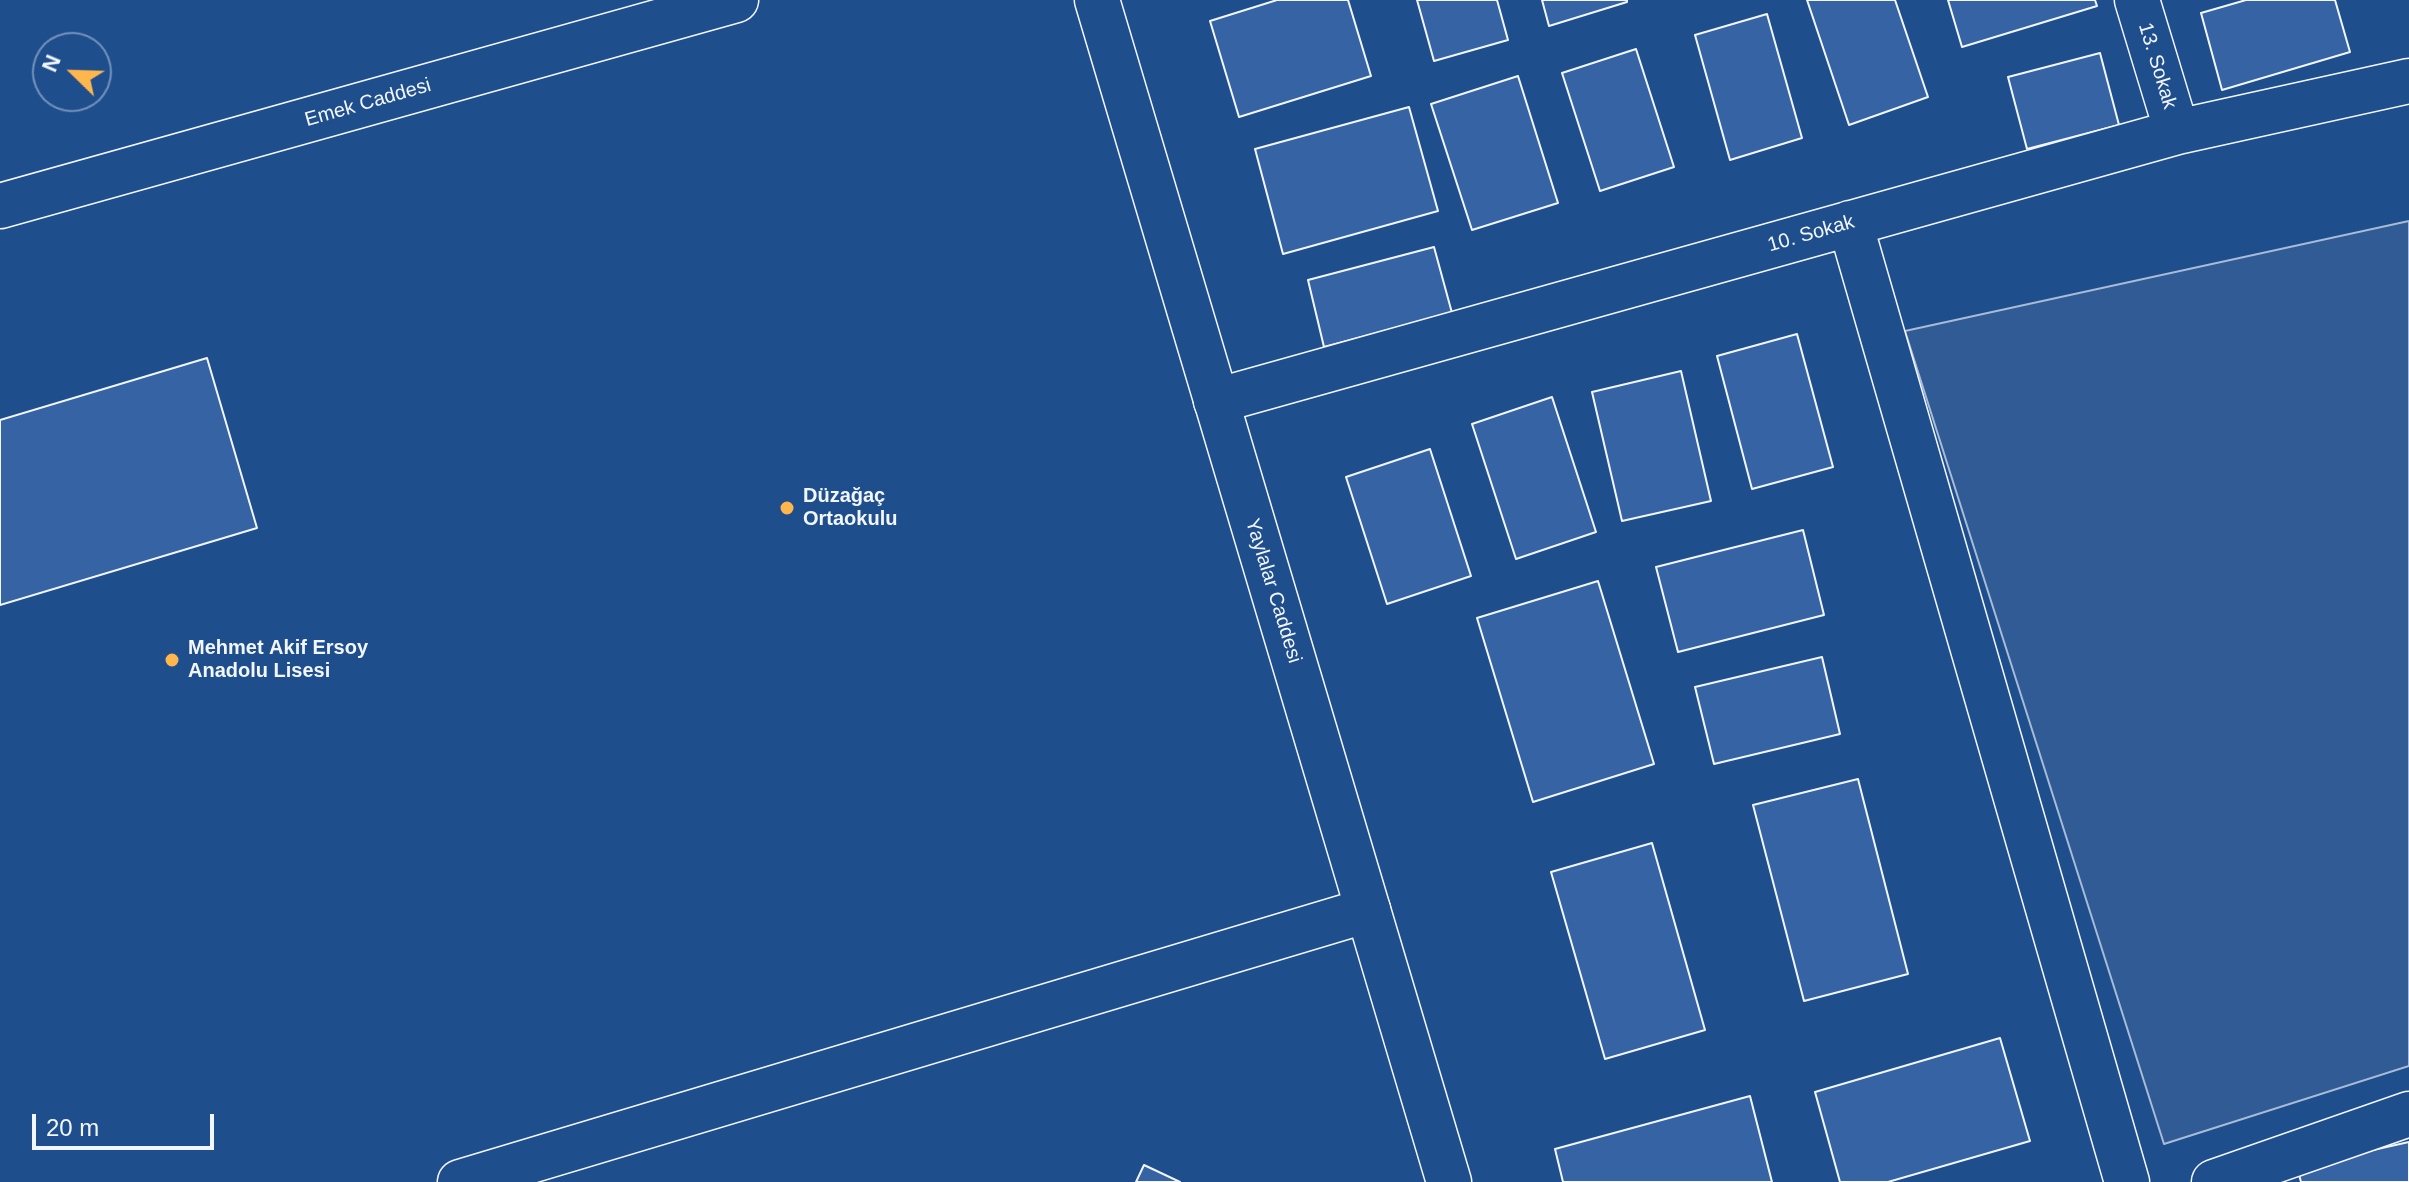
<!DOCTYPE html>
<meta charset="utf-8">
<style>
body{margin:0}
#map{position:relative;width:2409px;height:1182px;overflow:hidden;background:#1f4e8c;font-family:Arial,sans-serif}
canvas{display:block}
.north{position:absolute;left:32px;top:32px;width:80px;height:80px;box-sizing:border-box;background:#1f4e8c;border:2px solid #7391ba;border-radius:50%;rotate:293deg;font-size:22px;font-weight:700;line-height:32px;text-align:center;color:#f2f6ff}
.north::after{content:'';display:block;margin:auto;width:28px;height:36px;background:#ffb74d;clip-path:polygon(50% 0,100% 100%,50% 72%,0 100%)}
.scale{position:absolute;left:32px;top:1114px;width:182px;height:36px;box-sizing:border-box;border:4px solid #f2f6ff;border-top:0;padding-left:10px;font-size:24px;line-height:28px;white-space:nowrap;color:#f2f6ff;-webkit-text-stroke:6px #1f4e8c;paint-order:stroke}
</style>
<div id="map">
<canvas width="2409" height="1182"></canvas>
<div class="north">N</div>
<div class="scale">20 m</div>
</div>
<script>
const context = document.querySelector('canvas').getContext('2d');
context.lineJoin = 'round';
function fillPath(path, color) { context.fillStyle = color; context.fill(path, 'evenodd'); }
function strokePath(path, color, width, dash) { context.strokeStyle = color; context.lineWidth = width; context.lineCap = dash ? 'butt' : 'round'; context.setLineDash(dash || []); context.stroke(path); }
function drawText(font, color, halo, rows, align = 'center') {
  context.font = font + ' Arial,sans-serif'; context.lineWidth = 6; context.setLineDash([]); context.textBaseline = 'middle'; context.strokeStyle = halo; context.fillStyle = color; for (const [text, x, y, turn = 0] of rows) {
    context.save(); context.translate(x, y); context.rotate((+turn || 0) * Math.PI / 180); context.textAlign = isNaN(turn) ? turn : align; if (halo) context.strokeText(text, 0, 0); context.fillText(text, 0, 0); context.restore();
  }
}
const built = new Path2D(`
 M2409 221V1066L2164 1144 1905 331Z`);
const building = new Path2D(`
 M1277 0H1348L1371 76 1239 117 1210 21Z
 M1417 0H1497L1508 40 1434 61Z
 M1542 0H1627V2L1549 26Z
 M1807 0H1895L1928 97 1849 125Z
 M1948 0H2095L2097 6 1962 47Z
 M2246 0H2335L2350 52 2222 90 2201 13Z
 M1767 14 1802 138 1730 160 1695 35Z
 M1636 49 1674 167 1600 191 1562 73Z
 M2100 53 2119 125 2027 149 2008 77Z
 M1518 76 1558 203 1472 230 1431 104Z
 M1409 107 1438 211 1283 254 1255 149Z
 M1434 247 1452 313 1324 347 1308 280Z
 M1797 334 1833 467 1752 489 1717 356Z
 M207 358 257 528 0 605V420Z
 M1681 371 1711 501 1622 521 1592 392Z
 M1552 397 1596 532 1516 559 1472 424Z
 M1430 449 1471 576 1387 604 1346 477Z
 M1803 530 1824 615 1678 652 1656 567Z
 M1598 581 1654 764 1533 802 1477 618Z
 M1822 657 1840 734 1714 764 1695 687Z
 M1858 779 1908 974 1804 1001 1753 805Z
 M1652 843 1705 1030 1605 1059 1551 872Z
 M2000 1038 2030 1141 1888 1182H1840L1815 1092Z
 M1750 1096 1772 1182H1563L1555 1149Z
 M2409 1142V1182H2301L2297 1167Z
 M1144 1165 1180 1182H1136Z`);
const street = new Path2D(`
 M2137 0 2177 132
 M0 206 736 0
 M1850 223 2127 1182
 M1216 401 2177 132 2409 81
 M460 1182 1368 910
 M2214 1182 2409 1114`);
const secondary = new Path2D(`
 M1097 0 1449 1182`);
const markers = [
 [787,508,8,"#ffb74d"],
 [172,660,8,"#ffb74d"]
];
const streetNames = [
 ["13. Sokak",2157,66,73],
 ["Emek Caddesi",368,103,-16],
 ["10. Sokak",1811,234,-16],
 ["Yaylalar Caddesi",1273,591,73]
];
const poiNames = [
 ["Düzağaç",803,496],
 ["Ortaokulu",803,519],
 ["Mehmet Akif Ersoy",188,648],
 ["Anadolu Lisesi",188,671]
];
fillPath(built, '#305b95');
strokePath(built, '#a8bbd7', 2);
fillPath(building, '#3563a3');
strokePath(building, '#f2f6ff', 2);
strokePath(street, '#f2f6ff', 47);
strokePath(secondary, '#f2f6ff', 47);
strokePath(street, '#1f4e8c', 44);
strokePath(secondary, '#1f4e8c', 44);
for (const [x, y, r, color] of markers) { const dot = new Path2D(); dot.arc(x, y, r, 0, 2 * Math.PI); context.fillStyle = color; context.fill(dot); strokePath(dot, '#1f4e8c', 3); }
drawText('20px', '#f2f6ff', '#1f4e8c', streetNames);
drawText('bold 20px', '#f2f6ff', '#1f4e8c', poiNames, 'left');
</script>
